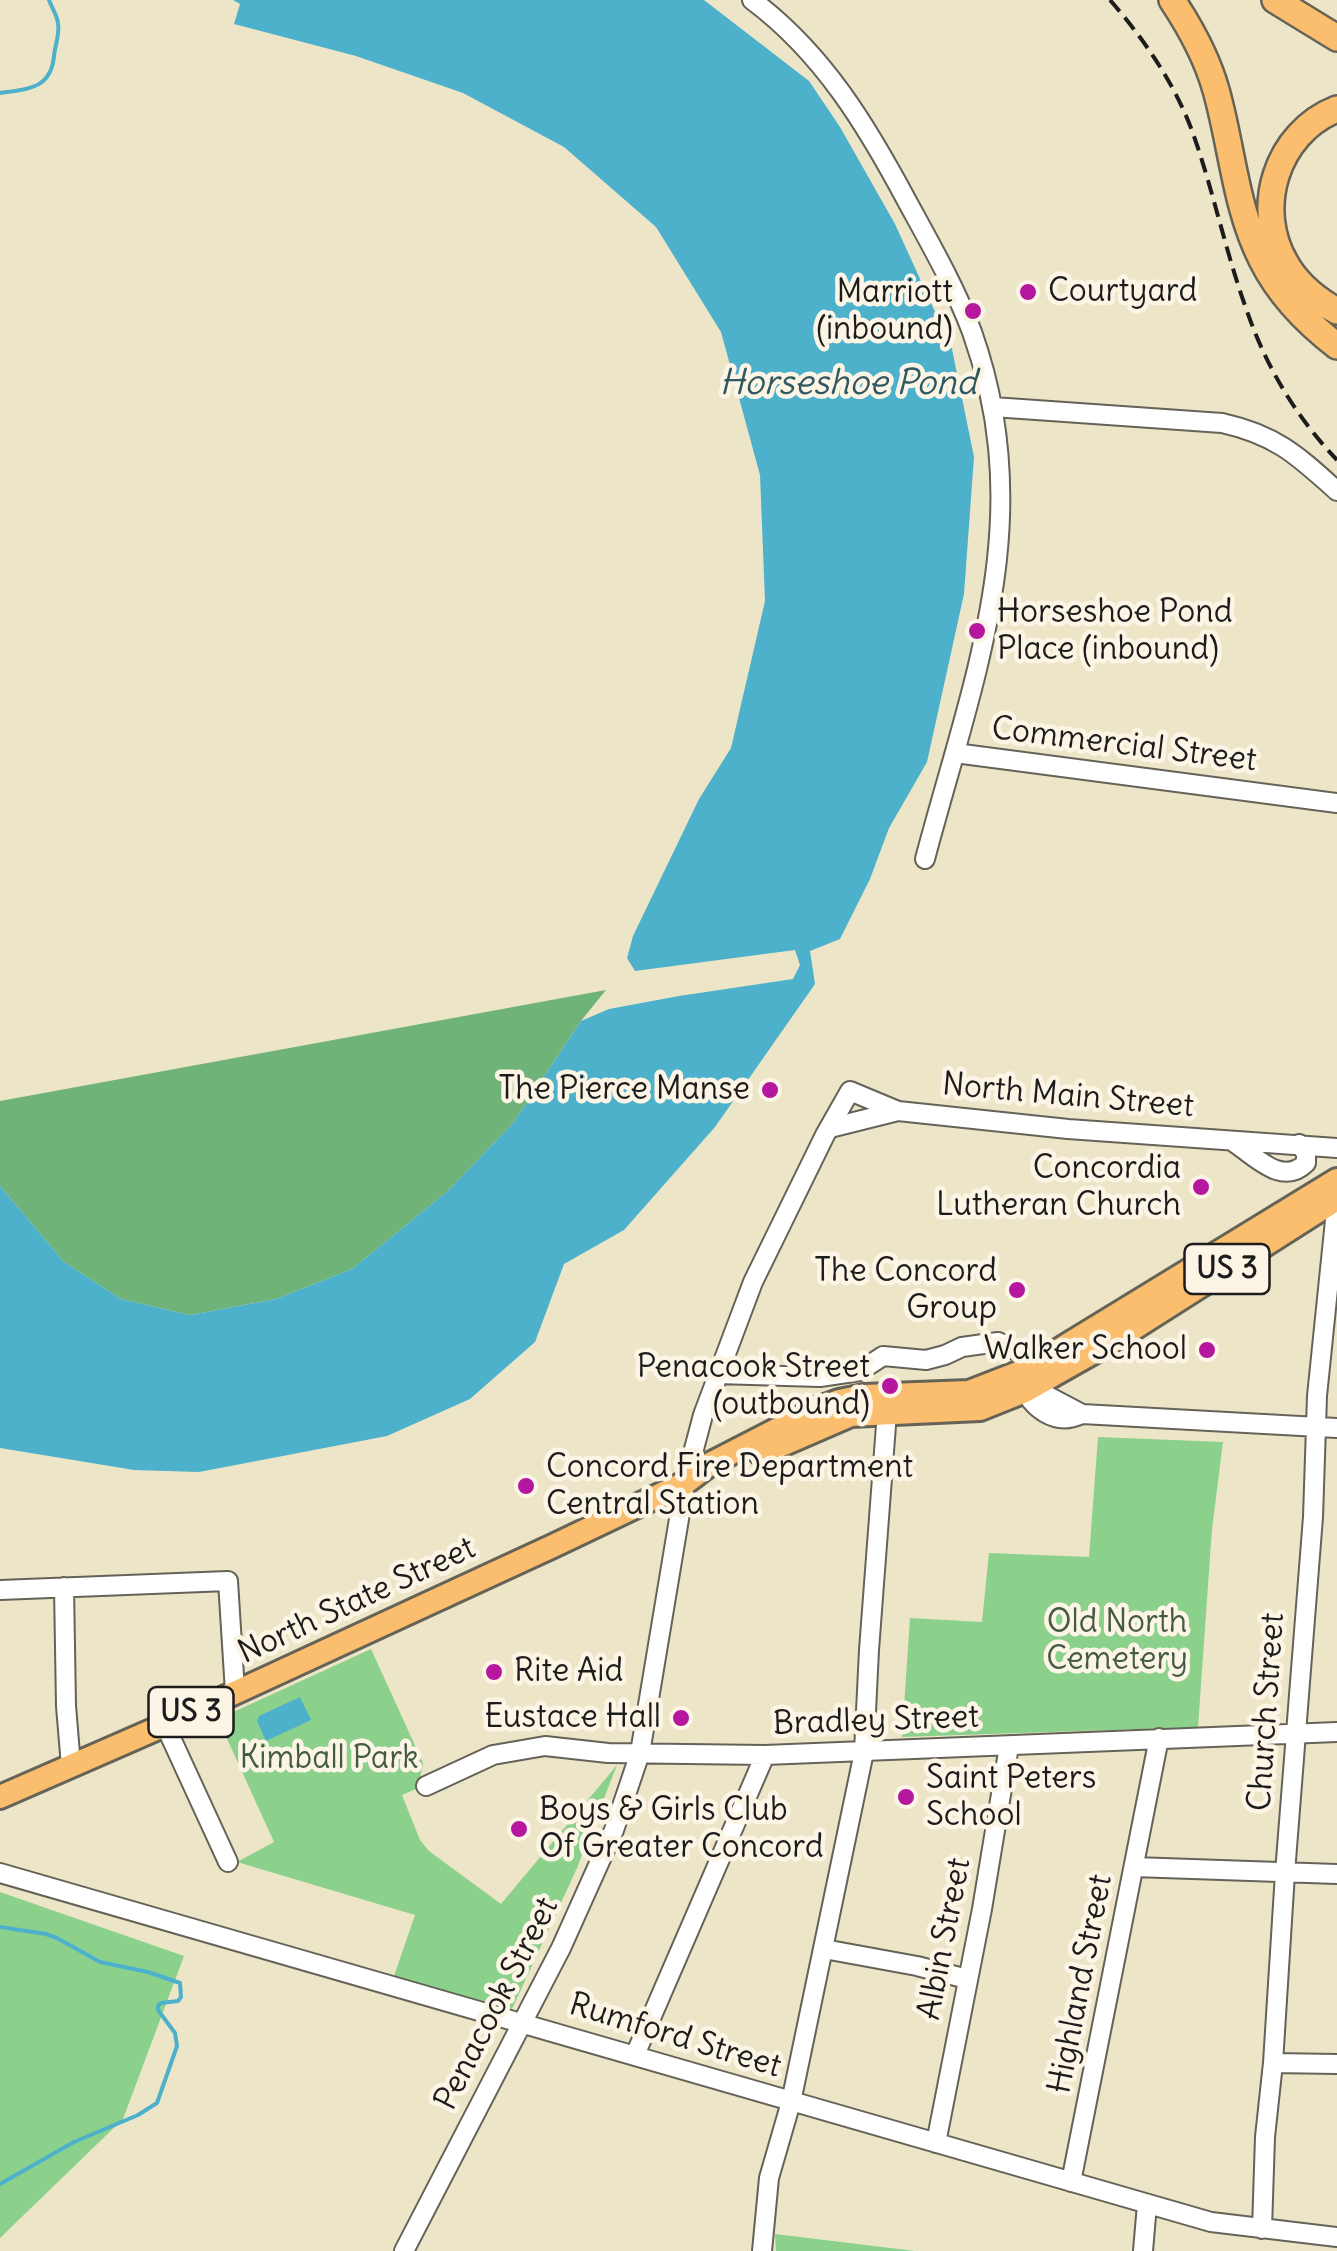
<!DOCTYPE html>
<style>
body{margin:0}
canvas{display:block;background:#ece5c7}
</style>
<canvas width="1337" height="2251"></canvas>
<script>
const context = document.querySelector('canvas').getContext('2d');
context.lineJoin = 'round';
function fillPath(path, color) { context.fillStyle = color; context.fill(path, 'evenodd'); }
function strokePath(path, color, width, dash) { context.strokeStyle = color; context.lineWidth = width; context.lineCap = dash ? 'butt' : 'round'; context.setLineDash(dash || []); context.stroke(path); }
function drawText(font, color, halo, rows, align = 'center') {
  context.font = font + ' Delius,sans-serif'; context.lineWidth = 9; context.setLineDash([]); context.textBaseline = 'middle'; context.strokeStyle = halo; context.fillStyle = color; for (const [text, x, y, turn = 0] of rows) {
    context.save(); context.translate(x, y); context.rotate((+turn || 0) * Math.PI / 180); context.textAlign = isNaN(turn) ? turn : align; if (halo) context.strokeText(text, 0, 0); context.fillText(text, 0, 0); context.restore();
  }
}
const green = new Path2D(`
 M1098 1437 1223 1442 1212 1529 1198 1727 902 1737 910 1618 982 1622 989 1553 1089 1557Z
 M371 1649 423 1763 418 1788 402 1795 420 1840 429 1851 501 1904 617 1765 577 1868 512 2009 394 1976 415 1915 237 1862 274 1842 218 1719Z
 M0 1892 184 1956 123 2119 0 2238Z
 M775 2234 915 2251H776Z`);
const forest = new Path2D(`
 M606 990 581 1021 514 1122 448 1191 352 1269 276 1299 190 1315 121 1299 64 1262 0 1186V1101Z`);
const water = new Path2D(`
 M233 0H704L809 81 840 127 895 224 952 349 974 457 964 594 927 762 889 828 870 879 840 939 810 951 815 984 715 1127 624 1230 564 1264 535 1342 470 1399 387 1436 199 1472 134 1470 0 1448V1186L64 1262 121 1299 190 1315 276 1299 352 1269 448 1191 514 1122 581 1021 609 1009 679 996 793 979 800 965 795 950 635 971 627 958 633 936 699 799 731 748 765 601 760 475 721 332 656 227 564 147 463 93 356 56 234 24 240 4Z
 M300 1697 311 1720 266 1741 257 1721 259 1716Z`);
const stream = new Path2D(`
 M0 93C28 89 51 89 54 56 55 45 60 34 58 23 57 15 52 8 49 0
 M0 1927 46 1934 57 1938 100 1962 148 1972 180 1983 181 1997 178 2001 161 2003 158 2006V2010L175 2033 177 2046 157 2103 138 2115 74 2142 0 2184`);
const minor = new Path2D(`
 M752 0C823 53 867 126 908 203 931 245 955 287 972 332 1039 520 973 678 925 859
 M993 407 1222 423C1276 435 1297 455 1337 491
 M955 753 1337 803
 M830 1128 898 1111 1068 1129 1337 1148
 M1232 1141C1255 1156 1282 1187 1306 1163V1153L1299 1144
 M717 1374 820 1377 860 1371 883 1356 926 1360 945 1355 962 1347 998 1342 1019 1352 1031 1366 1046 1395 1082 1414 1337 1428
 M1021 1383C1031 1408 1055 1427 1082 1414
 M64 1587 66 1706 71 1766
 M0 1590 228 1581 235 1692
 M165 1725 228 1862
 M426 1786 493 1755 545 1746 608 1753 765 1755 1337 1732
 M1134 1867 1337 1874
 M0 1873 1211 2222 1337 2237
 M824 1949 917 1966 967 1979
 M635 2055 765 1755
 M1273 2063 1337 2064
 M936 2143 982 1909 1009 1746
 M1071 2182 1159 1738
 M1262 2229 1265 2137 1273 2063 1285 1873 1313 1517 1317 1396 1337 1201
 M404 2251 561 1948 614 1830 640 1753 685 1483 703 1415 753 1282 825 1135 850 1091 898 1111
 M762 2251 769 2178 791 2102 864 1752 869 1650 887 1412
 M1143 2251 1147 2204`);
const major = new Path2D(`
 M761 1454 851 1415 980 1409 1025 1391 1117 1339 1337 1199
 M0 1797 165 1725 553 1546 685 1483 710 1464 817 1409 839 1401 864 1396 969 1392 1018 1373 1046 1358 1337 1180`);
const highway = new Path2D(`
 M1172 0C1190 27 1207 58 1216 90 1232 146 1235 207 1262 260 1279 294 1307 323 1337 346
 M1275 0 1337 38
 M1337 109C1276 133 1253 209 1286 264 1298 285 1317 300 1337 311`);
const rail = new Path2D(`
 M1110 0C1143 38 1173 81 1191 128 1213 188 1225 251 1247 311 1266 367 1297 418 1337 460`);
const markers = [
 [1028,292,10,"#b5179e"],
 [973,311,10,"#b5179e"],
 [977,631,10,"#b5179e"],
 [770,1090,10,"#b5179e"],
 [1201,1187,10,"#b5179e"],
 [1017,1290,10,"#b5179e"],
 [1207,1350,10,"#b5179e"],
 [890,1386,10,"#b5179e"],
 [526,1486,10,"#b5179e"],
 [494,1672,10,"#b5179e"],
 [681,1718,10,"#b5179e"],
 [906,1797,10,"#b5179e"],
 [519,1829,10,"#b5179e"]
];
const shields = [
 [1227,1269,85],
 [191,1712,85]
];
const shieldNames = [
 ["US 3",1227,1269],
 ["US 3",191,1712]
];
const poiNames = [
 ["Courtyard",1048,292,"left"],
 ["Marriott",953,293],
 ["(inbound)",953,330],
 ["Horseshoe Pond",997,613,"left"],
 ["Place (inbound)",997,650,"left"],
 ["The Pierce Manse",750,1090],
 ["Concordia",1181,1169],
 ["Lutheran Church",1181,1206],
 ["The Concord",997,1272],
 ["Group",997,1309],
 ["Walker School",1187,1350],
 ["Penacook Street",870,1368],
 ["(outbound)",870,1405],
 ["Concord Fire Department",546,1468,"left"],
 ["Central Station",546,1505,"left"],
 ["Rite Aid",514,1672,"left"],
 ["Eustace Hall",661,1718],
 ["Saint Peters",926,1779,"left"],
 ["School",926,1816,"left"],
 ["Boys & Girls Club",539,1811,"left"],
 ["Of Greater Concord",539,1848,"left"]
];
const streetNames = [
 ["Commercial Street",1124,745,7],
 ["North Main Street",1068,1096,5],
 ["North State Street",357,1601,-25],
 ["Church Street",1267,1712,-86],
 ["Bradley Street",876,1721,-2],
 ["Albin Street",945,1939,-79],
 ["Highland Street",1081,1984,-79],
 ["Penacook Street",497,2004,-63],
 ["Rumford Street",675,2036,17]
];
const parkNames = [
 ["Old North",1117,1623],
 ["Cemetery",1117,1660],
 ["Kimball Park",329,1759]
];
const waterNames = [
 ["Horseshoe Pond",848,384]
];
fillPath(green, '#8bd18c');
fillPath(forest, '#70b378');
fillPath(water, '#4db1cc');
strokePath(stream, '#4db1cc', 4);
strokePath(minor, '#656258', 22);
strokePath(major, '#656258', 28);
strokePath(highway, '#656258', 30);
strokePath(minor, '#fff', 18);
strokePath(major, '#fbbe6e', 22);
strokePath(highway, '#fbbe6e', 25);
strokePath(rail, '#1c1c1c', 4, [15, 8]);
for (const [x, y, r, color] of markers) { const dot = new Path2D(); dot.arc(x, y, r, 0, 2 * Math.PI); context.fillStyle = color; context.fill(dot); strokePath(dot, '#fcf5e5', 4); }
for (const [x, y, w] of shields) { const box = new Path2D(); box.roundRect(x - w / 2, y - 25, w, 50, 8); context.fillStyle = '#fcf5e5'; context.fill(box); strokePath(box, '#1c1c1c', 2.5); }
drawText('bold 30px', '#1c1c1c', null, shieldNames);
drawText('32px', '#1c1c1c', '#fcf5e5', poiNames, 'right');
drawText('32px', '#1c1c1c', '#fcf5e5', streetNames);
drawText('32px', '#435b43', '#fcf5e5', parkNames);
drawText('italic 35px', '#305862', '#fcf5e5', waterNames);
</script>
